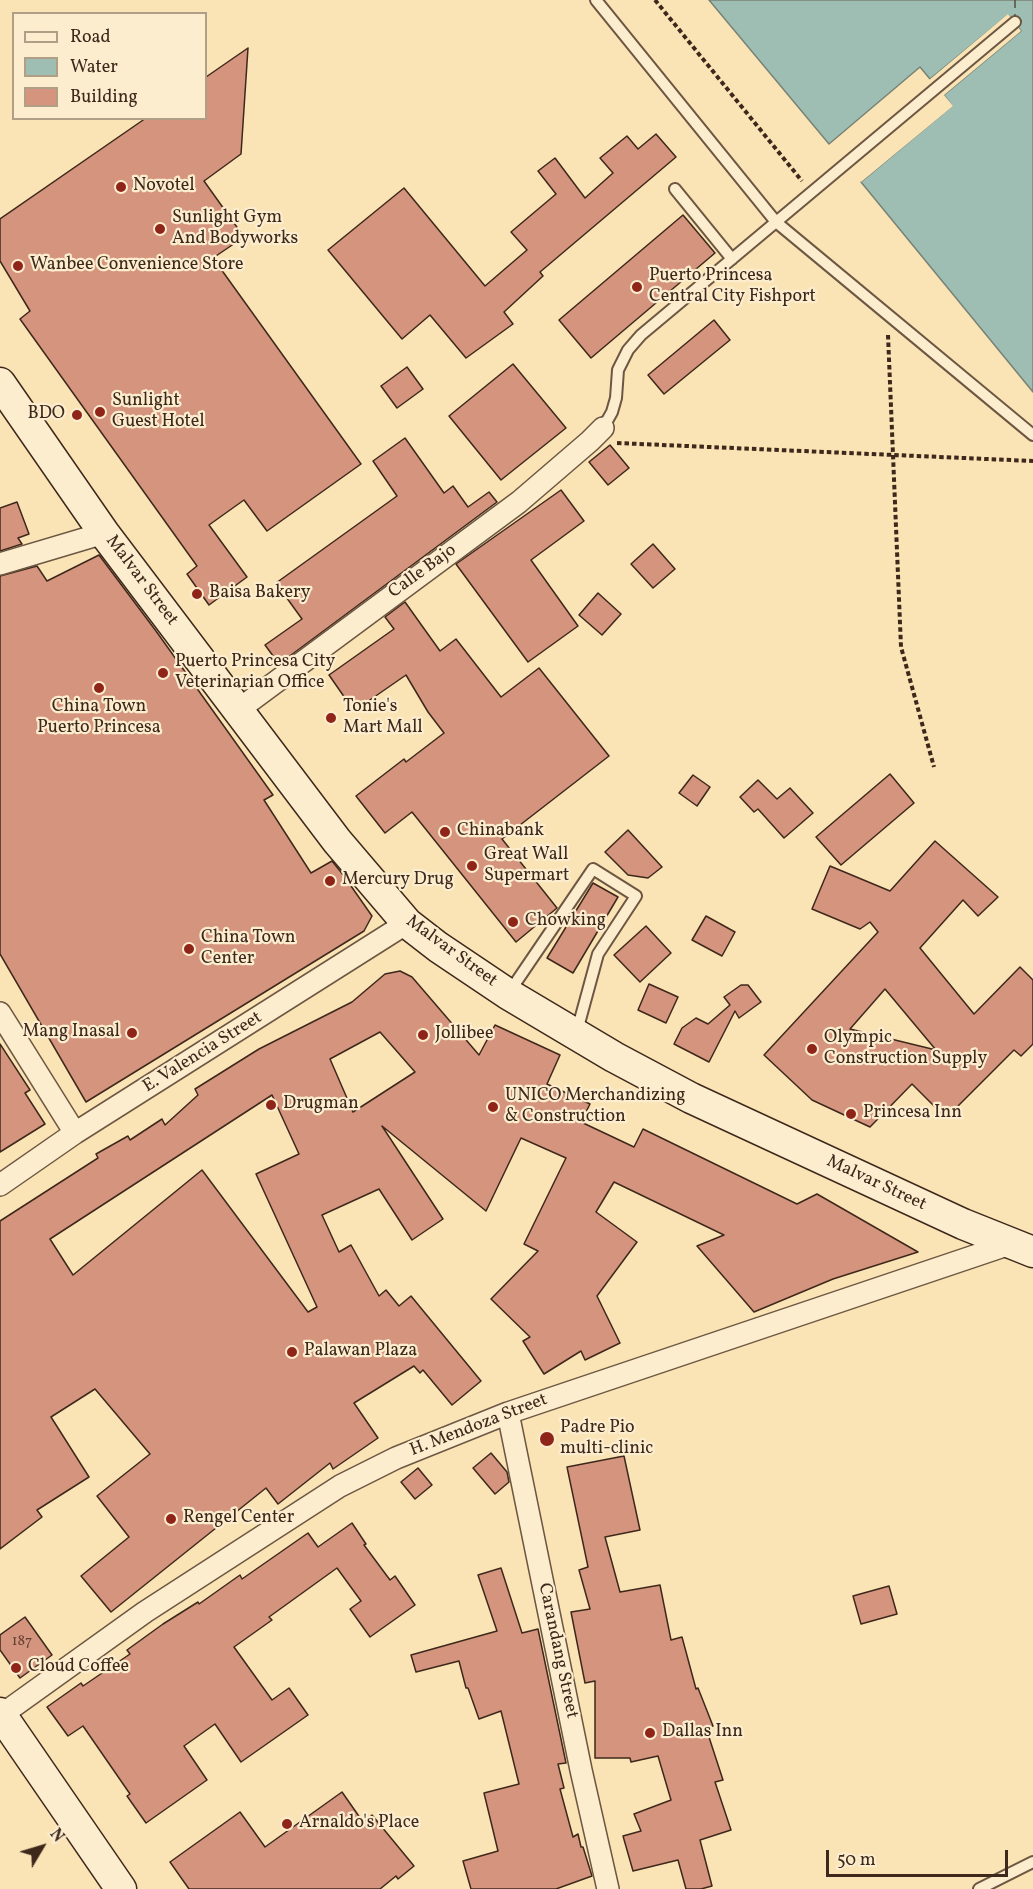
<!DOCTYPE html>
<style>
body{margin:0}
#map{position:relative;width:1033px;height:1889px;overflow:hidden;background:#fae4b5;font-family:Vollkorn,serif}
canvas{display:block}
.legend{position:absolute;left:12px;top:12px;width:195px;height:108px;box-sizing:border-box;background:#fcedcf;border:2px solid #b09e87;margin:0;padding:8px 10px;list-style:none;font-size:18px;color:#3e281b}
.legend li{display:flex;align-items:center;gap:12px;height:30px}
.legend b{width:30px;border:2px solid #b09e87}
.north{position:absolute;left:12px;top:1817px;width:60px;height:60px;-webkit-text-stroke:4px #fcedcf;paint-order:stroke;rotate:52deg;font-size:16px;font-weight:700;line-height:24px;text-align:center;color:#3e281b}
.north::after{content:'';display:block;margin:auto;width:21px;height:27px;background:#3e281b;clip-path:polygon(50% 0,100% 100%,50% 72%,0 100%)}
.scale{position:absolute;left:826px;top:1850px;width:182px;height:27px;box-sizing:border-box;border:3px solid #3e281b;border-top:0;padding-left:8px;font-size:18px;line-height:21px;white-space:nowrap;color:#3e281b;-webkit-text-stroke:4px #fcedcf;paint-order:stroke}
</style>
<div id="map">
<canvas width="1033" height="1889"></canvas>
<ul class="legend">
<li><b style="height:8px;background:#fcedcf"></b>Road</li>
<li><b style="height:16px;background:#9fbeb3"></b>Water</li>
<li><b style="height:16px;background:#d5947d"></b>Building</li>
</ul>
<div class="north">N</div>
<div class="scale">50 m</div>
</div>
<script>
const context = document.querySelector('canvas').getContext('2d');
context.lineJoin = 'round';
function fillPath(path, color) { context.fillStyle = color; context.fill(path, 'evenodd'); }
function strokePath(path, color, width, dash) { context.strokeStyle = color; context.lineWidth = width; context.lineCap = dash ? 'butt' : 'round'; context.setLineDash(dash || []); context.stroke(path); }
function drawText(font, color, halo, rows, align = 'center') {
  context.font = font + ' Vollkorn,serif'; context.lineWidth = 4.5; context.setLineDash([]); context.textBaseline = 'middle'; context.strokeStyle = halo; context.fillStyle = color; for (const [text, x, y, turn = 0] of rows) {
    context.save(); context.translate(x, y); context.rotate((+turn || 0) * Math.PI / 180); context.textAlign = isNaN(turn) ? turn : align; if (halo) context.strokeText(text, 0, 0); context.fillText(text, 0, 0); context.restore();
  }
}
const water = new Path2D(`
 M709 0H1033V392L861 182 952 106 944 95 1021 31 1008 15 930 79 920 67 829 144Z`);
const pier = new Path2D(`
 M1008 14 1021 31 944 95 953 106 861 182 859 179 949 106 941 97V93L1017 30 1008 19 932 81H928Z`);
const ferry = new Path2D(`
 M1015 0V17`);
const building = new Path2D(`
 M248 48 241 154 204 181 244 237 213 258 361 464 267 531 244 500 209 525 247 577 209 605 187 574 197 566 20 319 30 311 0 261V219L146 118H206V77Z
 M656 134 676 157 540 272 543 276 504 312 513 324 466 358 430 315 402 339 328 250 404 188 485 286 527 250 511 232 556 194 538 171 555 158 585 198 613 173 600 158 627 136 638 149Z
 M683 215 715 253 591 358 559 320Z
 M714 320 730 340 664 394 648 375Z
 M513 364 566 428 501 480 449 416Z
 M407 367 423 389 397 408 381 386Z
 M405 438 444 493 453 486 468 507 489 492 497 502 279 664 265 645 302 619 276 583 397 496 373 461Z
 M610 445 629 468 608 485 589 462Z
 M561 490 584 521 531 560 578 626 528 662 456 564Z
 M17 502 29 534 18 538 22 544 0 551V508Z
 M653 544 675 569 653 588 631 564Z
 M99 555 156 631 273 795 264 800 311 873 332 861 344 876 372 916 364 931 86 1102 0 954V576L37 566 47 581Z
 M598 593 621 614 602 635 579 615Z
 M405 602 440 651 456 639 501 697 539 668 609 756 502 839 557 908 516 942 412 812 385 833 356 796 404 759 406 762 444 733 428 712 406 675 354 711 329 675 394 629 385 617Z
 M890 774 914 803 841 865 816 837Z
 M693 775 710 787 697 806 679 793Z
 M758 780 777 799 790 788 813 813 784 838 758 809 754 812 740 797Z
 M628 830 662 867 648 878 628 875 605 852Z
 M935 841 998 897 978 916 963 900 920 948 974 1014 1020 967 1033 980V1044L1021 1056 1014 1050 946 1118 912 1084 870 1127 812 1100 764 1055 878 932 870 922 860 929 812 909 830 866 890 891ZM885 989 936 1050 850 1029Z
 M593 883 618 897 573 973 547 958Z
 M706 916 735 932 722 956 692 940Z
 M646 926 671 953 640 982 614 955Z
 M400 971 412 977 479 1055 495 1025 560 1055 547 1084 590 1104 581 1122 634 1147 643 1129 797 1204 817 1194 918 1252 833 1279 754 1312 697 1246 724 1235 614 1182 596 1212 637 1242 597 1296 620 1343 585 1360 581 1351 544 1374 523 1341 530 1337 491 1299 538 1251 524 1244 566 1158 521 1138 486 1211 382 1126 443 1219 412 1240 379 1189 322 1215 339 1252 351 1245 379 1296 386 1290 399 1306 411 1296 481 1381 452 1405 423 1370 420 1373 414 1366 354 1403 378 1438 333 1469 330 1463 278 1504 266 1488 111 1612 81 1576 129 1537 97 1496 150 1454 95 1389 51 1417 89 1477 37 1510 42 1517 0 1549V1221L98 1158 96 1154 128 1136 130 1140 162 1119 165 1125 198 1095 195 1089 259 1049 352 1002 385 974ZM380 1032 415 1072 353 1112 330 1059ZM272 1095 299 1154 256 1174 317 1307 308 1312 202 1170 73 1275 50 1239Z
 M649 984 678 997 666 1023 638 1010Z
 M741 985H748L761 1002 739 1018 735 1011 709 1062 674 1044 682 1028 696 1018 708 1024 730 1005 724 997Z
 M0 1044 30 1090 25 1093 45 1124 0 1152Z
 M491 1453 507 1472 509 1482 495 1494 473 1468Z
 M624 1456 640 1530 605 1537 620 1592 660 1585 671 1640 682 1637 696 1689 698 1688 713 1726 706 1728 723 1780 715 1782 731 1830 700 1840 712 1886 701 1889H686L678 1860 633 1871 623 1836 641 1831 634 1814 671 1800 658 1756 631 1762 630 1758H595V1681L585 1683 571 1612 590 1609 579 1570 588 1567 567 1467Z
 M418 1468 432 1485 415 1499 401 1482Z
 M352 1523 366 1544 364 1545 390 1580 395 1576 415 1605 370 1637 350 1609 361 1601 337 1568 269 1617 272 1620 234 1647 272 1700 289 1688 308 1715 241 1762 215 1724 184 1746 207 1780 146 1823 127 1796 130 1794 83 1726 68 1736 47 1707 81 1683 83 1686 130 1654 127 1650 163 1624 198 1602 199 1604 240 1575 242 1579 308 1533 318 1547Z
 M501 1568 522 1633 538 1629 566 1763 558 1764 564 1788 560 1789 573 1837 578 1834 581 1847H583L592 1876 556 1889H471L463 1861 498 1851 484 1793 519 1784 501 1711 479 1719 468 1688H466L459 1661 416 1672 411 1655 497 1631 478 1575Z
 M889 1586 897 1614 861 1624 853 1596Z
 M25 1617 52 1655 20 1678 0 1650V1635Z
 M342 1792 363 1822 372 1815 414 1866 398 1879 396 1876 380 1889H189L170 1862 240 1812 265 1847Z`);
const path = new Path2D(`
 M655 0 802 181
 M888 335 901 647 934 767
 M617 443 1033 461`);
const lane = new Path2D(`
 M596 0 776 222 1033 435
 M675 189 732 259
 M603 428 612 412 616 398 618 370 628 350 641 335 1015 22
 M508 994 593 869 636 896 598 954 577 1031
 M979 1889 1033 1862`);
const street = new Path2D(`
 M0 564 104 533
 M238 710 519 502 590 441 603 428
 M0 1013 75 1133
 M0 1185 75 1133 407 923
 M508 1413 581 1770 608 1889
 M0 1716 145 1612 340 1486 396 1458 508 1413 1010 1244`);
const secondary = new Path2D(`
 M0 383 104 533 337 841 407 923 438 947 508 994 614 1057 691 1098 963 1224 1033 1252
 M0 1713 121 1889`);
const markers = [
 [121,187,6,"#8f2418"],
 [160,229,6,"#8f2418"],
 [18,266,6,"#8f2418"],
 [637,287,6,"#8f2418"],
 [100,412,6,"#8f2418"],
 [77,415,6,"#8f2418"],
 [197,594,6,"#8f2418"],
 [163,673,6,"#8f2418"],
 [99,688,6,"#8f2418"],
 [331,718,6,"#8f2418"],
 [445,832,6,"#8f2418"],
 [472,866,6,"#8f2418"],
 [330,881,6,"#8f2418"],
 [513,922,6,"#8f2418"],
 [189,949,6,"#8f2418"],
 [132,1033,6,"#8f2418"],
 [423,1035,6,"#8f2418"],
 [812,1049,6,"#8f2418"],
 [271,1105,6,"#8f2418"],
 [493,1107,6,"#8f2418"],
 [851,1114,6,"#8f2418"],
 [292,1352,6,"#8f2418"],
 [547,1439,8,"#8f2418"],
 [171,1519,6,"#8f2418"],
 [16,1668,6,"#8f2418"],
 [650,1733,6,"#8f2418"],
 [287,1824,6,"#8f2418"]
];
const numberNames = [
 ["187",22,1642]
];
const poiNames = [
 ["Novotel",133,187],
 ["Sunlight Gym",172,219],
 ["And Bodyworks",172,240],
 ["Wanbee Convenience Store",30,266],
 ["Puerto Princesa",649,277],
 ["Central City Fishport",649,298],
 ["Sunlight",112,402],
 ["Guest Hotel",112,423],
 ["BDO",65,415,"right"],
 ["Baisa Bakery",209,594],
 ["Puerto Princesa City",175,663],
 ["Veterinarian Office",175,684],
 ["China Town",99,708,"center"],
 ["Puerto Princesa",99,729,"center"],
 ["Tonie's",343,708],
 ["Mart Mall",343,729],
 ["Chinabank",457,832],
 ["Great Wall",484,856],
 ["Supermart",484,877],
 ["Mercury Drug",342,881],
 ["Chowking",525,922],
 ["China Town",201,939],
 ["Center",201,960],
 ["Mang Inasal",120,1033,"right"],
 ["Jollibee",435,1035],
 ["Olympic",824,1039],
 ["Construction Supply",824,1060],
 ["UNICO Merchandizing",505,1097],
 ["& Construction",505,1118],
 ["Drugman",283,1105],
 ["Princesa Inn",863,1114],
 ["Palawan Plaza",304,1352],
 ["Padre Pio",560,1429],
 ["multi-clinic",560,1450],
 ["Rengel Center",183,1519],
 ["Cloud Coffee",28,1668],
 ["Dallas Inn",662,1733],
 ["Arnaldo's Place",299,1824]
];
const streetNames = [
 ["Calle Bajo",423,572,-36],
 ["Malvar Street",141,581,53],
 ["Malvar Street",451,952,36],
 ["E. Valencia Street",203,1053,-32],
 ["Malvar Street",876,1184,25],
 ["H. Mendoza Street",479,1426,-21],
 ["Carandang Street",557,1651,78]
];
fillPath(water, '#9fbeb3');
strokePath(water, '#788276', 1.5);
fillPath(pier, '#fae4b5');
strokePath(ferry, '#564e41', 1.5, [8, 6]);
fillPath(building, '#d5947d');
strokePath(building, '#3e281b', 1.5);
strokePath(lane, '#6d5742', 14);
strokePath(street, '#6d5742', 24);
strokePath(secondary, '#3e281b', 33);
strokePath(path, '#3e281b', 4, [4.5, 3]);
strokePath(lane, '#fcedcf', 10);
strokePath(street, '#fcedcf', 21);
strokePath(secondary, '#fcedcf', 30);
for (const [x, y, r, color] of markers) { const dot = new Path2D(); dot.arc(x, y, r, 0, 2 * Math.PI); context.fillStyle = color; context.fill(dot); strokePath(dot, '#fcedcf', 2); }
drawText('15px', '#644334', null, numberNames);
drawText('18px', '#3e281b', '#fcedcf', poiNames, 'left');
drawText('18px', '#3e281b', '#fcedcf', streetNames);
</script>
